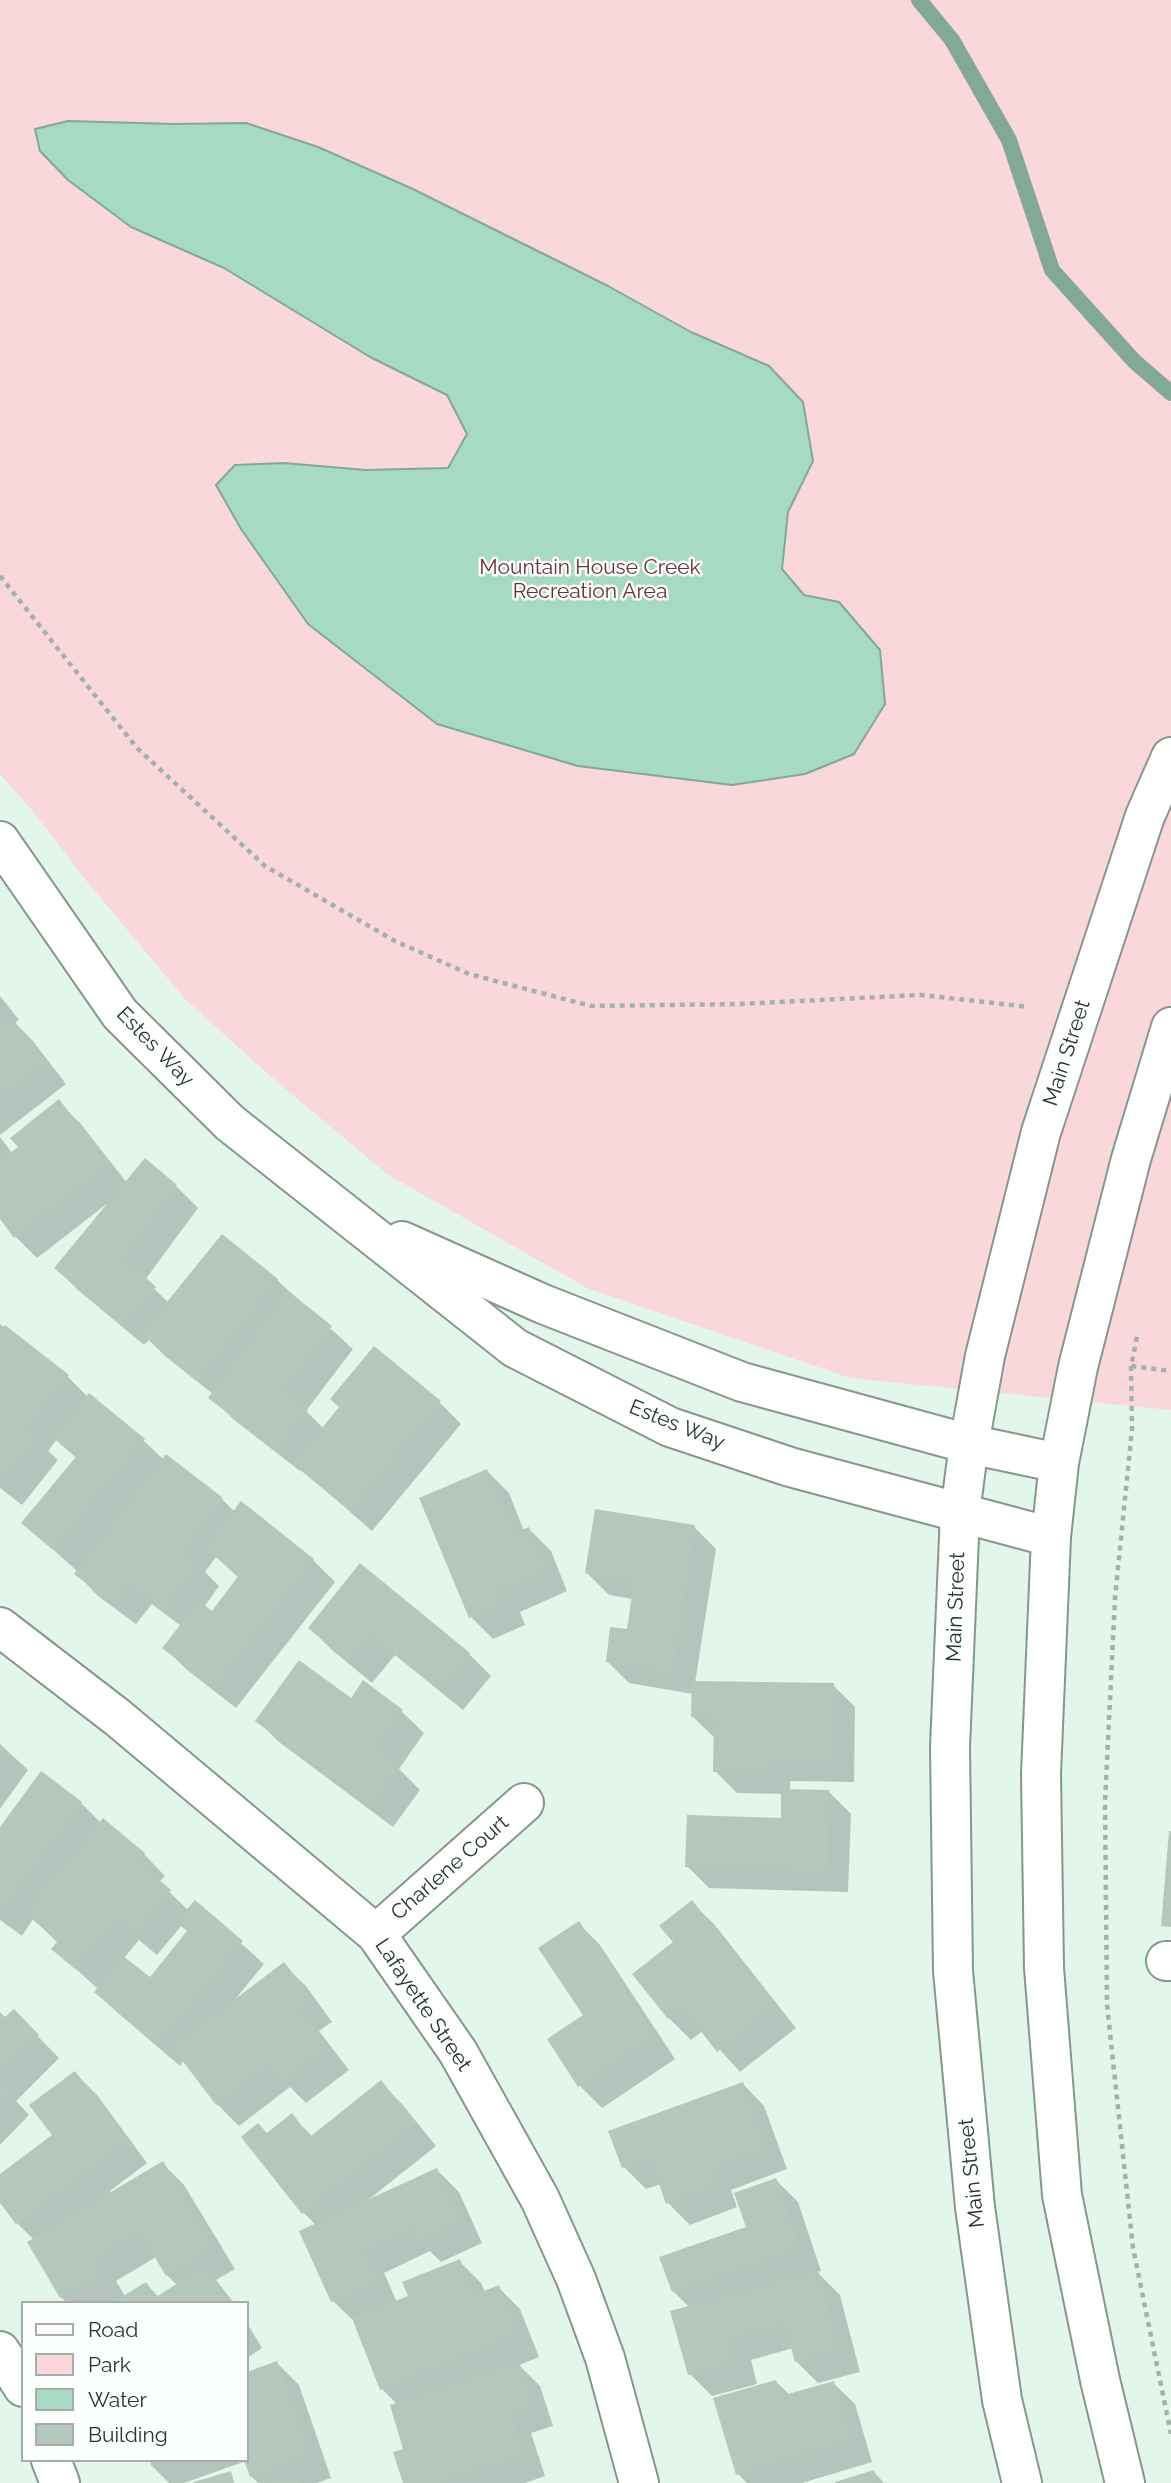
<!DOCTYPE html>
<style>
body{margin:0}
#map{position:relative;width:1171px;height:2483px;overflow:hidden;background:#e2f6ec;font-family:Raleway,sans-serif}
canvas{display:block}
.legend{position:absolute;left:21px;top:2301px;width:228px;height:161px;box-sizing:border-box;background:#fbfffd;border:2px solid #a8adab;margin:0;padding:9px 12px;list-style:none;font-size:21px;color:#2b332f}
.legend li{display:flex;align-items:center;gap:14px;height:35px}
.legend b{width:35px;border:2px solid #a8adab}
</style>
<div id="map">
<canvas width="1171" height="2483"></canvas>
<ul class="legend">
<li><b style="height:9px;background:#fff"></b>Road</li>
<li><b style="height:19px;background:#fad7db"></b>Park</li>
<li><b style="height:19px;background:#a7dac2"></b>Water</li>
<li><b style="height:19px;background:#b3c7bd"></b>Building</li>
</ul>
</div>
<script>
const context = document.querySelector('canvas').getContext('2d');
context.lineJoin = 'round';
function fillPath(path, color) { context.fillStyle = color; context.fill(path, 'evenodd'); }
function strokePath(path, color, width, dash) { context.strokeStyle = color; context.lineWidth = width; context.lineCap = dash ? 'butt' : 'round'; context.setLineDash(dash || []); context.stroke(path); }
function drawText(font, color, halo, rows, align = 'center') {
  context.font = font + ' Raleway,sans-serif'; context.lineWidth = 5; context.setLineDash([]); context.textBaseline = 'middle'; context.strokeStyle = halo; context.fillStyle = color; for (const [text, x, y, turn = 0] of rows) {
    context.save(); context.translate(x, y); context.rotate((+turn || 0) * Math.PI / 180); context.textAlign = isNaN(turn) ? turn : align; if (halo) context.strokeText(text, 0, 0); context.fillText(text, 0, 0); context.restore();
  }
}
const green = new Path2D(`
 M0 0H1171V1410L850 1378 587 1288 387 1174 276 1081 186 1000 89 884 30 808 0 774Z`);
const water = new Path2D(`
 M68 121 174 124 246 123 318 147 413 189 608 286 691 332 769 366 803 402 813 461 788 512 782 569 804 595 839 602 880 650 885 704 854 754 805 774 732 785 578 766 437 724 308 624 241 529 216 485 235 465 284 463 366 470 448 468 467 434 447 395 370 357 224 268 131 227 68 180 40 151 35 129Z`);
const shadow = new Path2D(`
 M0 996 19 1020 15 1023 33 1041 66 1084 0 1135Z
 M58 1102 80 1123 127 1183 176 1186 198 1208 145 1280 169 1303 222 1236 277 1280 353 1349 306 1411 324 1429 439 1402 461 1424 372 1531 301 1469 300 1471 233 1419 211 1397 213 1394 165 1356 149 1340 144 1345 78 1290 56 1268 108 1203 37 1258 16 1237 0 1217V1137L12 1153Z
 M0 1324 68 1377 88 1397 90 1395 144 1441 164 1460 222 1499 235 1512 241 1504 313 1560 335 1582 236 1708 186 1669 164 1647 181 1626 152 1604 136 1624 98 1596 77 1574 78 1572 24 1523 77 1459 57 1439 48 1451 58 1460 22 1505 0 1488ZM216 1557 239 1578 212 1614 204 1607 219 1586 205 1572Z
 M487 1471 509 1493 524 1531 529 1529 551 1551 567 1591 520 1612 525 1625 493 1639 471 1617Z
 M694 1527 716 1549 695 1683 833 1685 855 1707 854 1782 790 1781V1791L829 1792 851 1814 848 1892 709 1888 687 1866 783 1820V1794L737 1793 715 1771 716 1739 693 1717V1694L629 1683 607 1661 628 1631 633 1599 609 1595 587 1573Z
 M360 1566 469 1654 491 1676 463 1710 395 1655 372 1683 332 1650 310 1628Z
 M363 1683 402 1712 424 1733 399 1769 420 1790 393 1827 279 1742 257 1720 351 1700Z
 M0 1744 28 1770 0 1809Z
 M41 1774 81 1803 101 1823 144 1854 165 1876 159 1882 188 1910 195 1902 264 1964 233 2002 284 1965 306 1986 332 2022 319 2031 349 2070 306 2103 290 2087 239 2126 217 2104 184 2060 180 2066 118 2013 96 1992 98 1989 54 1949 58 1943 33 1919 22 1936 0 1920V1830ZM182 1925 189 1932 150 1980 124 1958 139 1940 157 1955Z
 M692 1903 714 1924 796 2028 740 2072 703 2031 691 2040 669 2018 634 1974 675 1942Z
 M579 1924 600 1945 675 2059 602 2108 580 2086 549 2040 586 2016Z
 M14 2012 59 2058 16 2101 29 2115 0 2145V2014L5 2019Z
 M75 2073 97 2095 147 2163 110 2191 111 2194 162 2163 184 2185 235 2269 216 2280 234 2303H67L61 2297 29 2243 34 2240 17 2223 0 2200V2176L54 2135ZM156 2257 167 2275 178 2286 159 2297 146 2284 125 2296 116 2281Z
 M381 2083 402 2104 436 2146 368 2200 437 2170 459 2192 482 2243 441 2262 430 2251 384 2273 397 2302 410 2297 459 2261 481 2283 485 2292 498 2287 520 2309 539 2357 519 2365 540 2386 553 2426 531 2433 545 2476 525 2483H405L406 2450 397 2404 382 2389 356 2323 333 2301 316 2225 303 2212 268 2135 292 2116 313 2137Z
 M743 2084 764 2106 787 2169 731 2190 737 2207 690 2225 668 2203 661 2184 646 2189 624 2167Z
 M776 2180 798 2202 821 2271 817 2272 840 2295 860 2372 818 2383 796 2361 793 2348 751 2360 757 2384 712 2396 690 2374V2308L673 2291 749 2229Z
 M247 2323 262 2348 247 2358Z
 M277 2363 299 2385 331 2478 317 2483H258L251 2476 246 2461 184 2483H169L151 2465 150 2460H247V2374Z
 M776 2382 790 2395 833 2383 855 2404 872 2462 802 2483H747L738 2474Z
 M874 2472 884 2483H839Z`);
const stream = new Path2D(`
 M919 0 952 40 1009 140 1052 270 1134 361 1171 393`);
const building = new Path2D(`
 M11 1017 46 1062 0 1097V1025Z
 M59 1099 109 1164 14 1238 0 1219V1161L18 1147 10 1138Z
 M145 1158 177 1185 124 1258 156 1287 121 1325 54 1268Z
 M222 1234 278 1279 198 1380 141 1334Z
 M288 1291 332 1326 283 1391 308 1410 277 1450 208 1398Z
 M5 1325 69 1375 26 1429 37 1437 0 1484V1331Z
 M374 1346 441 1401 350 1511 293 1464 339 1407 330 1399Z
 M89 1393 145 1439 53 1550 21 1523 76 1457 53 1438Z
 M166 1454 223 1498 183 1551 199 1563 164 1610 130 1583 113 1604 74 1574Z
 M487 1469 514 1533 529 1527 546 1569 499 1590 505 1603 469 1618 419 1498Z
 M241 1501 314 1559 214 1688 162 1648 199 1601 212 1611 239 1575 205 1548Z
 M595 1509 695 1525 672 1673 606 1662 610 1627 627 1629 634 1582 585 1573Z
 M360 1563 470 1653 441 1690 372 1634 349 1662 308 1628Z
 M299 1660 351 1698 363 1680 403 1710 375 1749 400 1767 371 1806 255 1721Z
 M692 1681 834 1683 833 1761 769 1760V1773L713 1772 714 1718 691 1717Z
 M41 1771 82 1802 0 1914V1827Z
 M781 1789 829 1790 827 1871 685 1867 687 1815 781 1818Z
 M103 1818 145 1853 137 1861 171 1890 134 1935 116 1919 75 1969 51 1949 58 1941 24 1912Z
 M1169 1831H1171V1927L1161 1926Z
 M195 1900 243 1941 157 2045 94 1992 123 1956 150 1977 187 1931 176 1922Z
 M692 1900 775 2006 717 2052 683 2008 668 2019 632 1974 673 1942 659 1926Z
 M579 1921 655 2036 578 2087 547 2039 583 2015 538 1948Z
 M284 1962 312 1999 299 2009 328 2047 283 2082 270 2064 216 2105 172 2047Z
 M14 2009 39 2035 0 2074V2012L5 2017Z
 M75 2071 127 2141 16 2224 0 2203V2174L52 2135 29 2105Z
 M381 2080 415 2123 302 2214 241 2137 258 2123 267 2133 292 2113 310 2137Z
 M743 2082 767 2148 711 2168 716 2185 666 2204 650 2158 622 2168 608 2131Z
 M0 2083 9 2092 0 2101Z
 M163 2161 214 2247 166 2276 140 2232 96 2258 104 2273 60 2298 27 2242Z
 M437 2168 461 2220 417 2241 411 2228 363 2251 377 2281 331 2302 299 2231Z
 M776 2178 800 2249 672 2292 659 2257 746 2227 734 2193Z
 M460 2259 474 2295 499 2285 518 2335 380 2390 352 2318 408 2296 402 2282Z
 M205 2266 228 2303H112L146 2282 156 2297Z
 M818 2271 839 2350 795 2362 784 2323 730 2338 736 2362 688 2375 670 2311Z
 M277 2361 310 2456 250 2477 244 2460H247V2372Z
 M519 2362 533 2404 510 2411 524 2455 436 2483H403L393 2452 403 2449 390 2405Z
 M776 2380 781 2396 834 2381 851 2440 736 2475 713 2398Z
 M874 2470 878 2483H835V2482Z
 M231 2471 234 2483H194V2482Z
 M297 2474 299 2483H268L267 2482Z`);
const path = new Path2D(`
 M0 576 137 748 265 866 395 941 469 974 591 1006 740 1004 922 995 1029 1007
 M1137 1337 1131 1366 1171 1371
 M1131 1366 1132 1429 1115 1598 1105 1801 1107 2005 1133 2248 1171 2434`);
const minor = new Path2D(`
 M0 841 120 1014 230 1123 515 1348 670 1427 790 1467 1051 1537
 M402 1241 543 1304 742 1382 969 1444 1059 1463
 M0 1627 117 1717 376 1934 458 2052 540 2199 576 2279 605 2358 639 2483
 M376 1934 524 1803
 M1166 1961H1171
 M0 2351 23 2387
 M51 2460 60 2483
 M1022 2483 1002 2400 975 2207 953 1971 950 1747 960 1513 969 1444 985 1356 1041 1132 1145 816 1171 757
 M1125 2483 1100 2380 1062 2195 1044 1968 1041 1774 1051 1537 1059 1463 1078 1367 1131 1159 1171 1027`);
const parkNames = [
 ["Mountain House Creek",590,568],
 ["Recreation Area",590,592]
];
const streetNames = [
 ["Estes Way",155,1047,46],
 ["Main Street",1067,1053,-72],
 ["Estes Way",677,1425,22],
 ["Main Street",956,1607,-88],
 ["Charlene Court",450,1868,-41],
 ["Lafayette Street",423,2005,56],
 ["Main Street",972,2173,-96]
];
fillPath(green, '#fad7db');
fillPath(water, '#a7dac2');
strokePath(water, '#82a896', 2);
fillPath(shadow, '#0003');
strokePath(stream, '#82a896', 16);
fillPath(building, '#b3c7bd');
strokePath(minor, '#85988e', 42);
strokePath(path, '#a2b2aa', 4.5, [5, 5]);
strokePath(minor, '#fff', 38);
drawText('21px', '#6d2d3a', '#fbfffd', parkNames);
drawText('21px', '#2b332f', '#fbfffd', streetNames);
</script>
